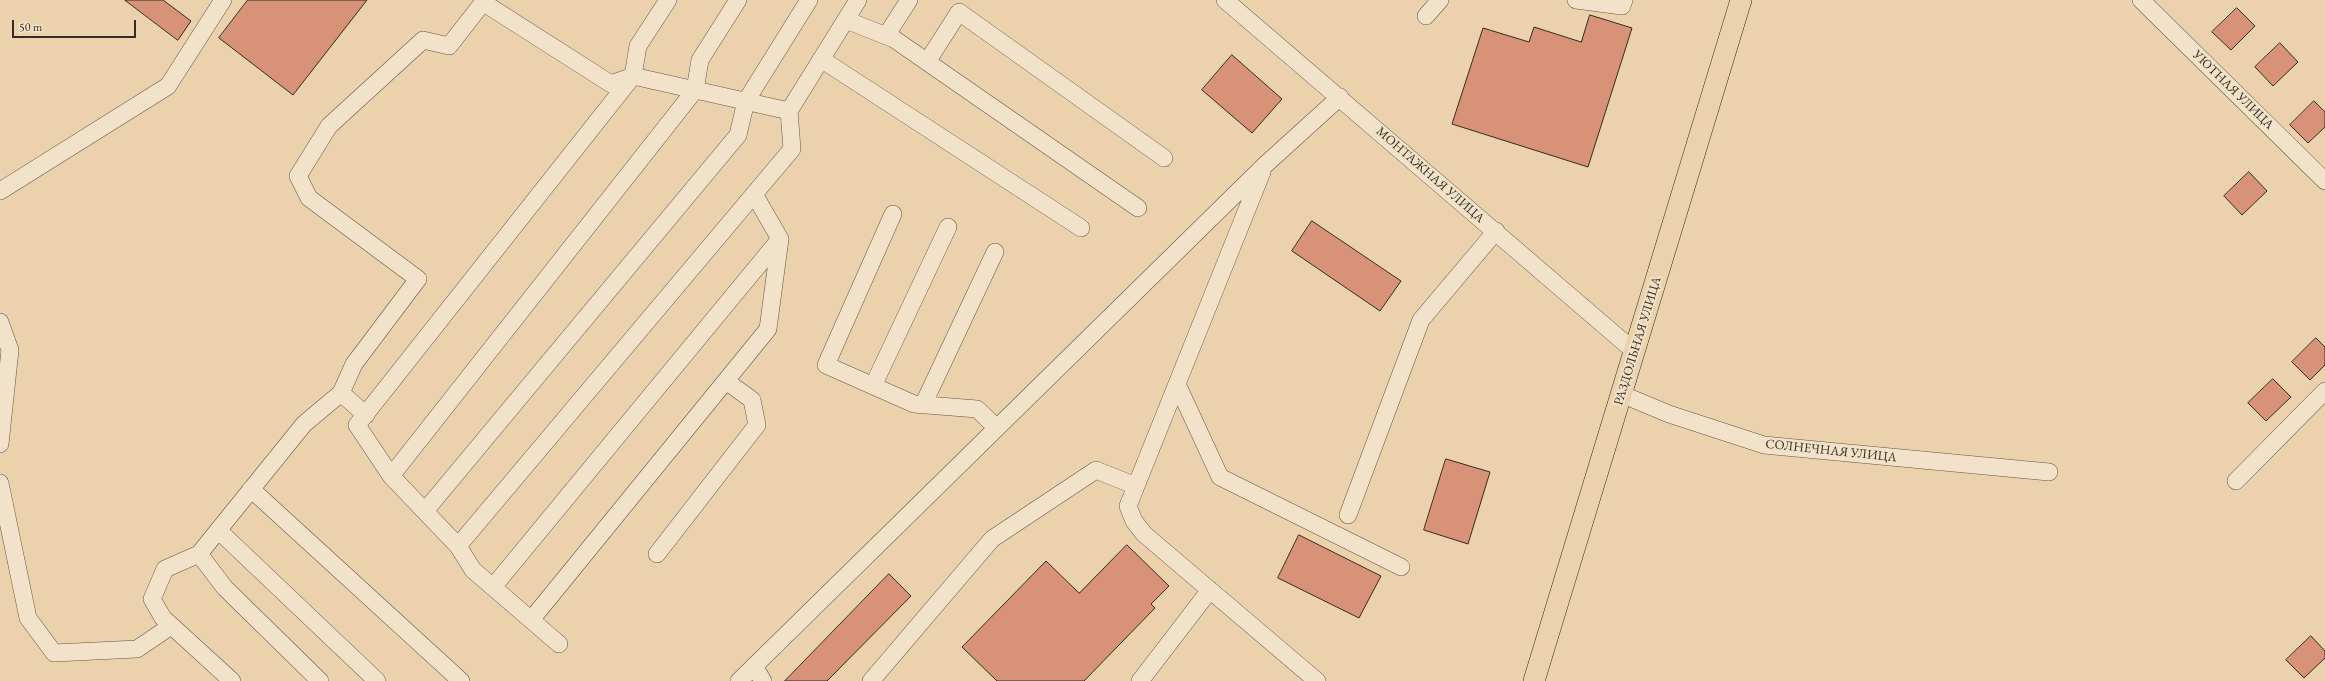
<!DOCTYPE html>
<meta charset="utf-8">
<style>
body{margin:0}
#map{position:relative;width:2325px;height:681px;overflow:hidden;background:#ebd2ac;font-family:"EB Garamond",serif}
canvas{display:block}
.scale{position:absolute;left:12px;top:20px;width:124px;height:18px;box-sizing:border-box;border:2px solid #342b21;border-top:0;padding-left:5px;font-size:12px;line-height:14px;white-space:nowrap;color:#342b21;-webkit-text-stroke:3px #f2e2c9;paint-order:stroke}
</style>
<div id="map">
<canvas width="2325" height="681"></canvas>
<div class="scale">50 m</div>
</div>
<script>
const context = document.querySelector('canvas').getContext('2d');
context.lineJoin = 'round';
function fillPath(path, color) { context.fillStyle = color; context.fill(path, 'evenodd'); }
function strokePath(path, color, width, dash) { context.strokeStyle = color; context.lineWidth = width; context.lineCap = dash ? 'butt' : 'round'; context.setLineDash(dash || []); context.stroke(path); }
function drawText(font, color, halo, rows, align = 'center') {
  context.font = font + ' "EB Garamond",serif'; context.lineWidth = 4; context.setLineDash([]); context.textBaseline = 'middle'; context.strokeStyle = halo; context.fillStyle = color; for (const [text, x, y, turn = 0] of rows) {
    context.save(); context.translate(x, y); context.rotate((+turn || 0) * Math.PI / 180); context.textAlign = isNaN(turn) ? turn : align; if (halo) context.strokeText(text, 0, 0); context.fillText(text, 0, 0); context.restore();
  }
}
const building = new Path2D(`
 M125 0H163L191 21 178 40Z
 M248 0H367L293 95 219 38Z
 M2237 8 2255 26 2231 50 2212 32Z
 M1590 15 1632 28 1588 167 1452 124 1483 28 1529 42 1534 27 1581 42Z
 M2280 43 2298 62 2273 86 2255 67Z
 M1232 55 1282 99 1252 133 1202 90Z
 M2314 101 2325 112V127L2308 143 2290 125Z
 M2249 172 2267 191 2242 215 2224 196Z
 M1312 221 1401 281 1380 311 1292 251Z
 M2316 338 2325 347V365L2310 380 2292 362Z
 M2273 379 2291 397 2266 421 2248 403Z
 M1446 459 1490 472 1468 544 1424 530Z
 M1299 535 1381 576 1359 618 1278 578Z
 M1127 545 1169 586 1151 604 1155 608 1084 681H997L962 647 1046 561 1079 593Z
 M889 574 911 596 827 681H785Z
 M2311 636 2325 651V658L2304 678 2286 660Z`);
const minor = new Path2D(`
 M1225 0 1634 351
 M1576 0 1622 6 1624 0
 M2141 0 2325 181
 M484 3 611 84 633 76 789 111 858 0
 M1426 16 1440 0
 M846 20 894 39 1138 208
 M886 36 909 0
 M821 59 1081 228
 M927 62 959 12 1164 158
 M1262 172 1128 506 1134 521 1144 534 1317 681
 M0 191 168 86 223 0
 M893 214 826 365 914 404 977 409 997 428
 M0 322 10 350 0 444
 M1177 384 1220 477 1401 567
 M873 386 948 227
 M1621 394 1669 414 1764 445 2049 472
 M923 405 995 252
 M366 415 341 393 354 364 418 279 309 198 298 176 329 126 423 40 449 46 485 0
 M391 476 695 90 700 60 738 0
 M2236 481 2325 391
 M0 483 28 618 54 653 137 649 171 626
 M251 489 461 681
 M425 511 738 135 746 101 809 0
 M1348 515 1421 320 1496 231
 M218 530 377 681
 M458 546 391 476 357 425 633 76 638 46 668 0
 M199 554 165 569 152 599 163 618 232 681
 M657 554 757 425 752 400 726 381
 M493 587 780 239 754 194
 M531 620 768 329 780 239
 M559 644 473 570 458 546 792 149 789 111
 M754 666 763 681
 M320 681 225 588 199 554 304 424 341 393
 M739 681 1265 165 1340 97
 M871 681 992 539 1096 470 1136 486
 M1140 681 1210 590`);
const major = new Path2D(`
 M1534 681 1741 0`);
const streetNames = [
 ["УЮТНАЯ УЛИЦА",2233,90,44],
 ["МОНТАЖНАЯ УЛИЦА",1430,175,41],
 ["РАЗДОЛЬНАЯ УЛИЦА",1638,341,-73],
 ["СОЛНЕЧНАЯ УЛИЦА",1831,451,6]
];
fillPath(building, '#d89278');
strokePath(building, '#342b21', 1);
strokePath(minor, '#625544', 18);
strokePath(major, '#342b21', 22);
strokePath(minor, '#f2e2c9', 17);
strokePath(major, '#ebd2ac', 21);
drawText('13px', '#342b21', '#f2e2c9', streetNames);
</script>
